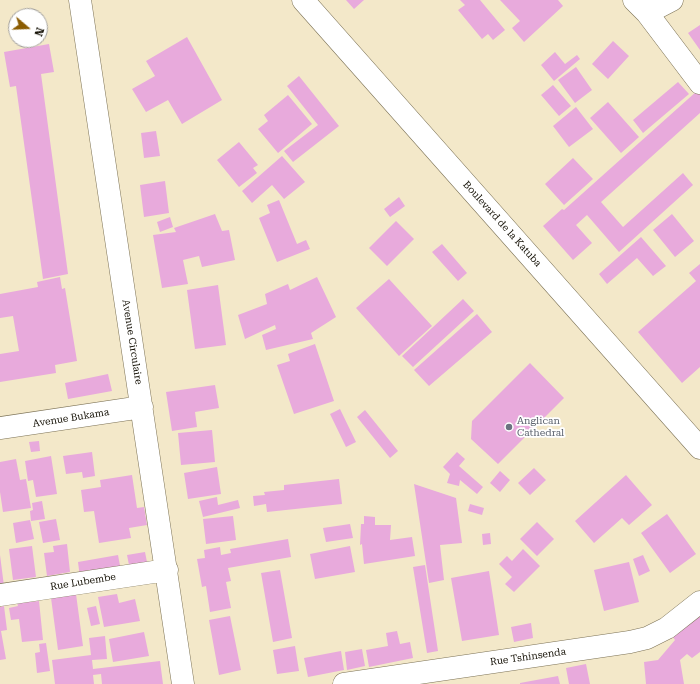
<!DOCTYPE html>
<style>
body{margin:0}
#map{position:relative;width:700px;height:684px;overflow:hidden;background:#f3e8c9;font-family:"Roboto Serif",serif}
canvas{display:block}
.north{position:absolute;left:8px;top:8px;width:40px;height:40px;box-sizing:border-box;background:#fff;border:1px solid #a2a09c;border-radius:50%;rotate:109deg;font-size:11px;font-weight:700;line-height:16px;text-align:center;color:#161207}
.north::after{content:'';display:block;margin:auto;width:14px;height:18px;background:#8b5c01;clip-path:polygon(50% 0,100% 100%,50% 72%,0 100%)}
</style>
<div id="map">
<canvas width="700" height="684"></canvas>
<div class="north">N</div>
</div>
<script>
const ctx = document.querySelector('canvas').getContext('2d');
ctx.lineJoin = 'round';
function paint(path, color) { ctx.fillStyle = color; ctx.fill(path, 'evenodd'); }
const toPath = rows => new Path2D(rows.map(r => 'M' + r).join(''));
function stroke(path, color, width, dash) { ctx.strokeStyle = color; ctx.lineWidth = width; ctx.lineCap = dash ? 'butt' : 'round'; ctx.setLineDash(dash || []); ctx.stroke(path); }
function write(font, color, halo, rows, align = 'center') {
  ctx.font = font + ' "Roboto Serif",serif'; ctx.lineWidth = 3.5; ctx.setLineDash([]); ctx.textBaseline = 'middle'; ctx.strokeStyle = halo; ctx.fillStyle = color; for (const [text, x, y, turn = 0] of rows) {
    ctx.save(); ctx.translate(x, y); ctx.rotate((+turn || 0) * Math.PI / 180); ctx.textAlign = isNaN(turn) ? turn : align; if (halo) ctx.strokeText(text, 0, 0); ctx.fillText(text, 0, 0); ctx.restore();
  }
}
paint(toPath([
 [346,0,364,0,354,9],
 [460,0,480,0,505,30,493,40,488,34,482,39,458,10,465,5],
 [500,0,558,0,563,6,524,42,512,28,520,21],
 [700,25,700,50,688,33],
 [187,37,222,100,182,124,168,100,146,112,132,89,155,76,146,61],
 [613,41,629,56,608,79,592,64],
 [49,44,54,72,41,74,68,274,43,279,16,86,10,87,4,52],
 [555,52,565,64,577,55,580,59,554,81,541,65],
 [576,67,592,90,575,103,558,80],
 [299,76,339,126,293,162,284,151,318,125,287,86],
 [678,82,689,94,643,133,633,120],
 [553,85,571,106,559,116,541,95],
 [697,91,700,95,700,113,601,202,623,227,683,173,693,185,619,252,587,215,576,225,592,243,573,260,543,226,562,209,564,210],
 [288,95,312,124,278,153,258,129,268,121,264,115],
 [608,102,639,137,621,153,590,118],
 [576,107,593,129,569,147,553,126],
 [156,131,160,156,144,158,141,133],
 [239,142,258,165,253,168,257,173,239,187,217,160],
 [282,156,305,182,284,199,272,185,252,203,242,191],
 [573,158,593,179,564,205,545,184],
 [165,181,169,213,144,217,140,185],
 [399,197,405,206,390,217,384,209],
 [279,200,297,244,306,240,310,249,277,262,259,218,270,213,267,205],
 [215,214,222,231,229,230,235,260,202,267,199,256,183,260,188,284,162,288,153,235,176,232,174,228],
 [672,214,694,241,675,257,653,230],
 [170,217,173,227,160,232,157,222],
 [396,221,414,239,387,266,369,248],
 [641,237,666,266,653,276,637,258,607,284,599,274],
 [442,244,467,273,458,281,432,252],
 [700,264,700,367,682,383,638,332,696,281,689,273],
 [60,277,62,289,65,288,77,361,55,365,56,373,0,382,0,354,19,351,13,316,0,318,0,294,38,287,37,282],
 [317,277,336,317,311,333,313,339,266,350,262,335,276,329,275,325,245,339,238,315,267,304,265,294,288,284,290,290],
 [389,279,432,326,399,356,356,308],
 [218,285,226,345,195,349,187,290],
 [463,299,474,311,413,367,402,356],
 [477,314,492,332,429,386,414,370],
 [315,344,334,401,294,414,277,365,290,361,288,354],
 [530,363,564,398,498,464,471,439,472,421],
 [108,374,112,391,68,399,65,383],
 [215,385,219,408,195,412,197,427,172,431,166,392],
 [340,409,356,442,346,447,330,414],
 [365,410,398,451,390,458,357,417],
 [212,430,215,462,181,465,178,433],
 [39,441,40,451,31,452,29,442],
 [92,452,95,476,83,478,82,472,66,474,63,456],
 [457,452,465,459,459,466,483,487,477,494,460,480,459,486,447,483,450,474,443,467],
 [51,456,57,494,36,497,33,480,28,481,25,461],
 [16,459,20,480,26,479,31,508,3,512,0,492,0,462],
 [217,467,221,494,188,499,184,473],
 [534,468,546,480,530,495,518,483],
 [500,471,510,480,500,492,490,483],
 [132,475,137,508,144,507,147,525,129,528,131,538,99,543,94,511,84,512,81,490,101,487,100,480],
 [626,475,652,505,629,525,622,518,594,543,575,521],
 [339,479,342,504,267,512,266,504,254,506,253,496,265,495,264,492,284,490,284,485],
 [414,484,456,498,462,543,440,545,444,580,429,583],
 [217,497,218,505,238,500,240,508,203,517,199,501],
 [42,501,45,519,31,521,30,511,33,510,32,503],
 [470,504,484,508,482,515,468,511],
 [667,514,696,554,670,573,641,533],
 [233,516,236,540,206,544,203,519],
 [364,516,375,517,375,525,391,525,390,540,412,537,415,556,364,564,362,544,360,545,361,524,364,524],
 [56,519,60,540,43,543,39,522],
 [30,520,34,539,16,543,13,523],
 [537,522,554,539,537,556,520,539],
 [350,524,353,538,326,542,323,528],
 [490,533,491,544,483,545,482,534],
 [288,539,291,557,228,568,231,581,226,582,231,608,210,612,206,586,202,587,197,559,205,558,204,550,220,547,221,555,231,553,230,549],
 [67,544,70,572,47,576,44,553,54,552,53,546],
 [32,546,36,577,13,580,9,549],
 [350,546,355,572,315,579,310,554],
 [523,549,540,566,514,592,505,584,512,577,499,564,507,556,512,561],
 [145,552,147,562,129,565,127,555],
 [0,555,4,586,0,586],
 [118,555,121,571,80,578,78,562],
 [643,555,650,571,639,576,633,559],
 [629,562,639,602,604,611,594,570],
 [425,565,438,651,427,653,413,567],
 [280,570,292,638,273,642,261,573],
 [489,571,499,635,462,641,451,578],
 [76,594,83,646,58,650,51,598],
 [117,594,119,603,135,599,140,621,104,627,98,597],
 [39,601,43,640,22,642,19,619,11,620,9,608,18,606,17,603],
 [4,606,7,630,1,631,6,659,0,660,0,607],
 [96,606,100,624,91,626,87,608],
 [700,615,700,652,692,658,687,654,680,660,684,684,646,684,644,662,658,660,675,640,670,633,690,617,693,621],
 [230,616,241,670,219,675,209,620],
 [531,623,533,638,514,642,511,627],
 [397,631,400,644,410,642,413,658,369,667,366,650,388,646,386,633],
 [144,632,149,656,113,662,109,639],
 [105,636,107,659,92,660,93,669,160,661,163,684,102,684,101,674,93,675,94,684,55,684,52,660,91,655,89,638],
 [46,643,50,671,37,673,35,653,40,652,39,644],
 [295,646,299,671,277,674,273,650],
 [362,649,365,666,347,670,345,652],
 [341,651,344,670,308,677,304,658],
 [586,664,590,684,569,684,566,668],
 [558,676,560,684,520,684,520,683]
]), '#e8aadc');
const minor = toPath([
 [80,0,183,684],
 [303,0,700,448],
 [634,0,647,13,700,83],
 [647,13,672,0],
 [0,428,142,407],
 [0,595,167,570],
 [344,684,630,642,647,638,667,628,700,602]
]);
stroke(minor, '#7c7256', 23);
stroke(minor, '#fff', 22);
for (const [x, y, r, color] of [
 [509,427,4,"#6b7280"]
]) { const dot = new Path2D(); dot.arc(x, y, r, 0, 2 * Math.PI); ctx.fillStyle = color; ctx.fill(dot); stroke(dot, '#fff', 1.5); }
write('10px', '#161207', '#fff', [
 ["Boulevard de la Katuba",502,224,48],
 ["Avenue Circulaire",132,342,81],
 ["Avenue Bukama",71,418,-9],
 ["Rue Lubembe",83,582,-9],
 ["Rue Tshinsenda",528,657,-8]
]);
write('10px', '#5b616d', '#fff', [
 ["Anglican",517,421],
 ["Cathedral",517,433]
], 'left');
</script>
